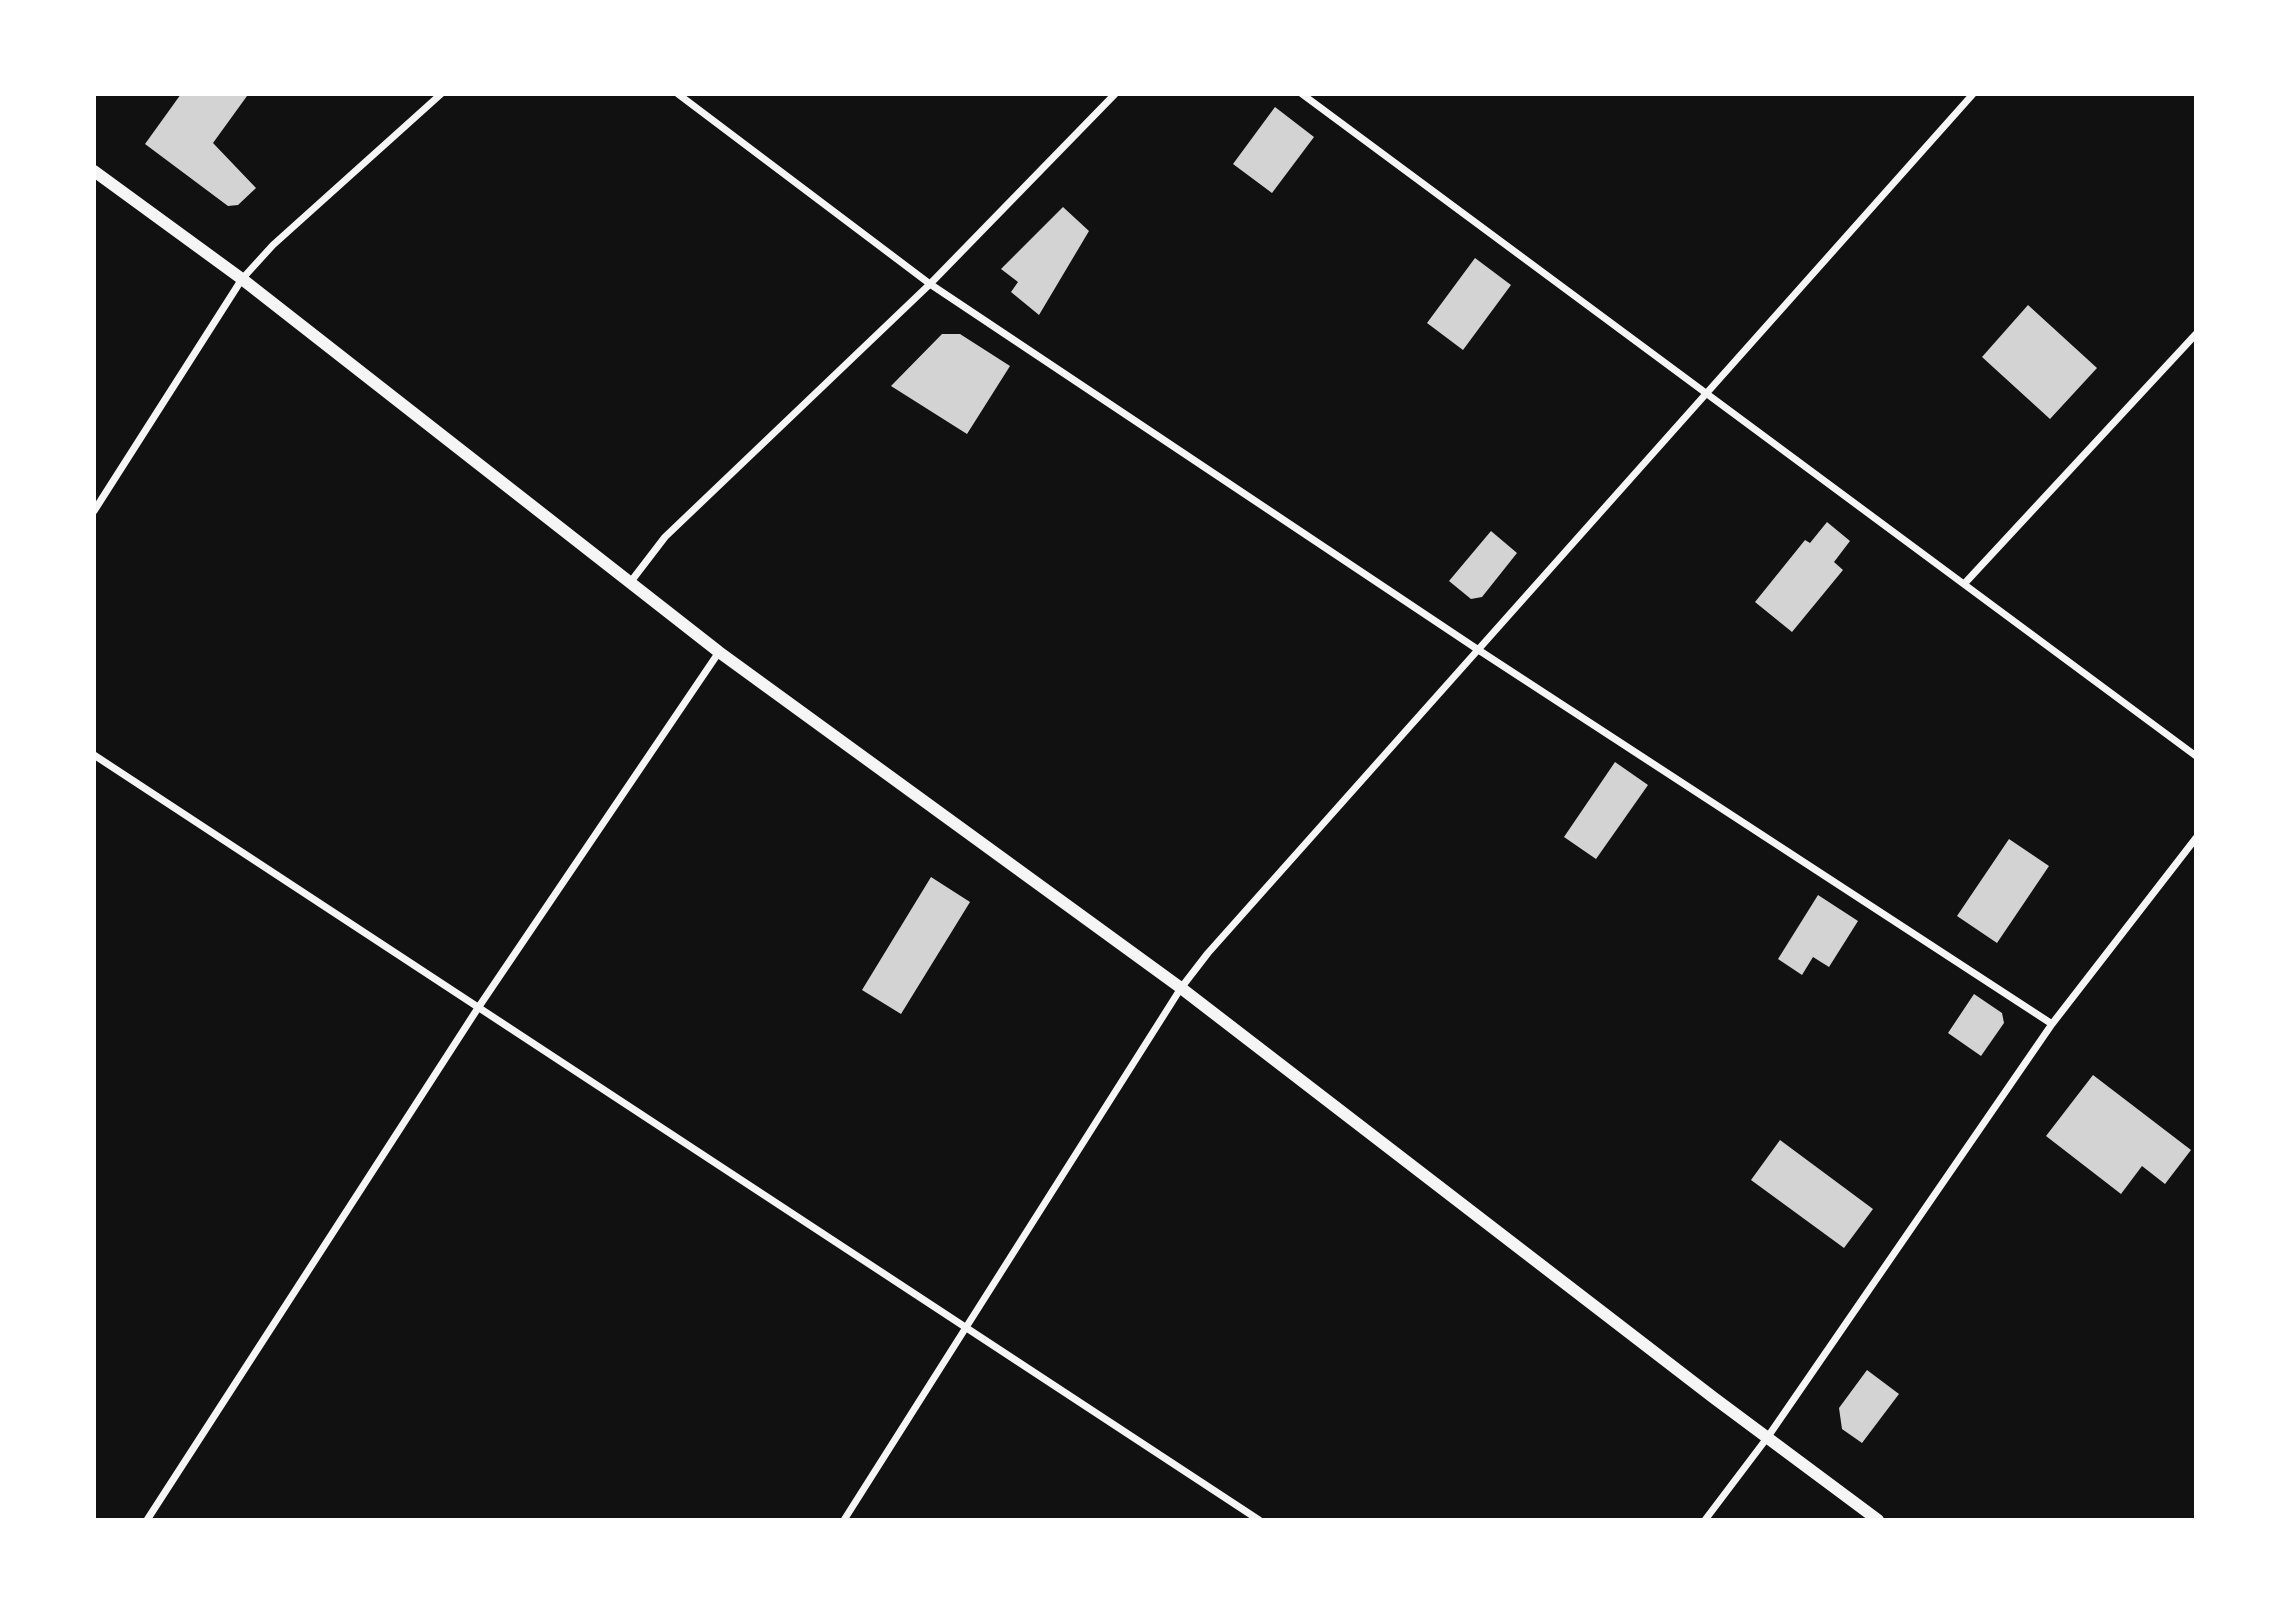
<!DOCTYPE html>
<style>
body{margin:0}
#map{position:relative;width:2290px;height:1614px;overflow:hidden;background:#111;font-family:Bitter,serif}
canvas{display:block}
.frame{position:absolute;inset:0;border:96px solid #fff;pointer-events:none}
</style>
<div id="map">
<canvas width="2290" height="1614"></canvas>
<div class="frame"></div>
</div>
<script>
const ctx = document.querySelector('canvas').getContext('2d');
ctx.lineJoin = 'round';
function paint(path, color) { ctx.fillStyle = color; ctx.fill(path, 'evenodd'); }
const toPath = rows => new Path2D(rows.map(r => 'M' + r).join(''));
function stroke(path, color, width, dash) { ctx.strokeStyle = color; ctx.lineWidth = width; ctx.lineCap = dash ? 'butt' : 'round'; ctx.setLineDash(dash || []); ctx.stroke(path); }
paint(toPath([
 [181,94,247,96,213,143,256,188,238,205,228,206,145,144],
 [1275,107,1314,137,1272,193,1233,164],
 [1063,207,1089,231,1039,315,1011,292,1018,282,1001,269],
 [1475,258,1511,285,1463,350,1427,323],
 [2028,305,2097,368,2050,419,1982,357],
 [942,334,960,334,1010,366,967,434,891,386],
 [1827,522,1850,541,1834,562,1843,570,1792,632,1755,602,1805,540,1810,543],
 [1491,531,1517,553,1482,597,1471,599,1449,581],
 [1615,762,1648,785,1596,859,1564,837],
 [2009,839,2049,866,1997,943,1957,916],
 [931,877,970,902,901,1014,862,990],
 [1818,895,1858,921,1829,967,1813,957,1802,975,1778,959],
 [1974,994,2002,1013,2004,1023,1981,1056,1948,1033],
 [2093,1075,2191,1150,2165,1184,2142,1166,2121,1194,2046,1136],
 [1780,1140,1873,1209,1844,1248,1751,1180],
 [1867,1370,1899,1394,1862,1443,1842,1429,1839,1408]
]), '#d3d3d3');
stroke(toPath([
 [678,94,930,284,1477,649,2052,1024],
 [1302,94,2196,756],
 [94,511,242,279,273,245,441,94],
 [1965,583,2196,334],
 [629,584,665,537,930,284,1115,94],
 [94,755,1259,1520],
 [147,1520,478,1008,719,652],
 [844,1520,1181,988,1208,953,1973,94],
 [1705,1520,1767,1438,2052,1024,2196,838]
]), '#f5f5f5', 7);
stroke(toPath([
 [94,171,242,279,719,652,1181,988,1714,1398,1878,1520]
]), '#f5f5f5', 12);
</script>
